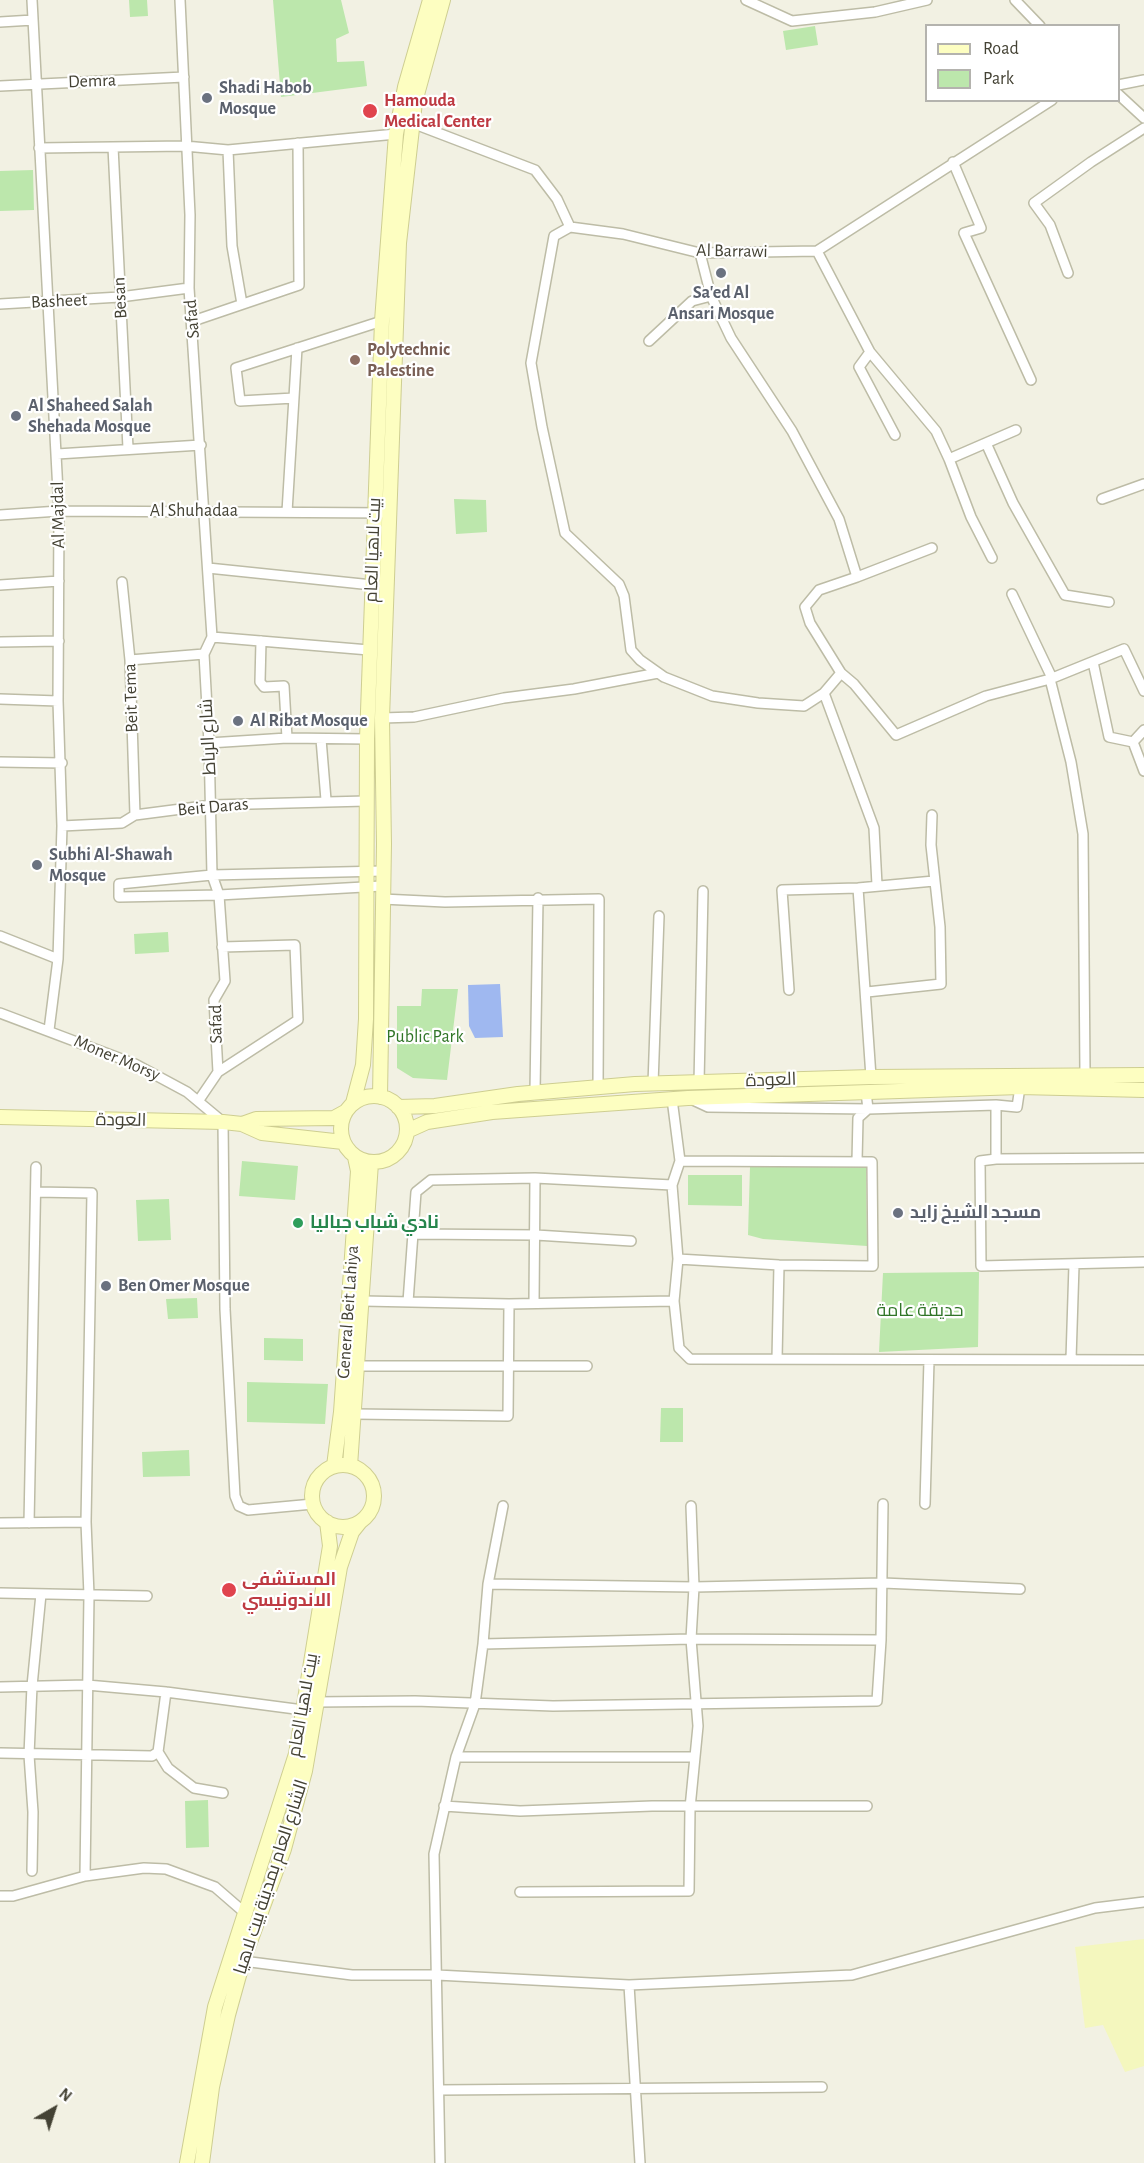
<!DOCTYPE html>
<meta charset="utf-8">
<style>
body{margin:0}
#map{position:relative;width:1144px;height:2163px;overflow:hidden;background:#f2f1e3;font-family:"Alegreya Sans",sans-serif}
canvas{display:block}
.legend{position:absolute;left:925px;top:24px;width:195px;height:78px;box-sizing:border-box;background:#fff;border:2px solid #b4b3ae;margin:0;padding:8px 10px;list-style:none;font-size:18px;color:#444234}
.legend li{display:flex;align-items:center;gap:12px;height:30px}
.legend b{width:30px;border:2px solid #b4b3ae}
.north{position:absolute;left:24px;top:2079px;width:60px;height:60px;-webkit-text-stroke:4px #fff;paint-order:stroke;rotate:39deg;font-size:16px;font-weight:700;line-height:24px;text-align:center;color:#444234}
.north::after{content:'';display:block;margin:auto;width:21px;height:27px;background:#444234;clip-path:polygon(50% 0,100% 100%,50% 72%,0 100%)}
</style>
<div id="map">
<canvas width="1144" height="2163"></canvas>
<ul class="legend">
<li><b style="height:8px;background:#fdfec1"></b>Road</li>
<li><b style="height:16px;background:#bce7ac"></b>Park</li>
</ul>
<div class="north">N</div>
</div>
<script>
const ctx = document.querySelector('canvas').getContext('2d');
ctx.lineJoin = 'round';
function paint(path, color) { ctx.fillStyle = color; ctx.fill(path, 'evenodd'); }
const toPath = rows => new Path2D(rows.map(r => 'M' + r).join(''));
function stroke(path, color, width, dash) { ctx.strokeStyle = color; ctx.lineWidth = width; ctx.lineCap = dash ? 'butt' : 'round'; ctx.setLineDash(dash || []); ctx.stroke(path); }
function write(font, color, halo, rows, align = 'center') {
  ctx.font = font + ' "Alegreya Sans",Cairo,sans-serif'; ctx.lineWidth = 4.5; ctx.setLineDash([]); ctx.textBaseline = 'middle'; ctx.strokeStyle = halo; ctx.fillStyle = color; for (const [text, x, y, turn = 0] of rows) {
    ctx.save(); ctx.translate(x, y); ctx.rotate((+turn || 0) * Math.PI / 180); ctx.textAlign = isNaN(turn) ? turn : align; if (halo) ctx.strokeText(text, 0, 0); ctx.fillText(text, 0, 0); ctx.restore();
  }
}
paint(toPath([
 [129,0,147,0,148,16,130,17],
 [273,0,341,0,349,33,336,39,337,62,364,61,367,86,281,97],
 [815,26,818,45,786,50,783,31],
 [33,170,34,210,0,211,0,171],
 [454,499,486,500,487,532,456,534],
 [168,932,169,952,135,954,134,934],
 [422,989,458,989,447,1080,413,1078,397,1068,397,1006,421,1006],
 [242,1161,298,1166,295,1200,239,1196],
 [866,1166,867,1246,763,1239,748,1235,750,1167],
 [688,1175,742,1175,742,1206,688,1205],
 [169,1199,171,1240,138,1241,136,1200],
 [979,1272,978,1347,879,1352,883,1273],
 [197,1298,198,1318,168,1319,166,1299],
 [264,1338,303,1339,303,1361,264,1360],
 [247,1382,328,1384,325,1424,247,1422],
 [661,1408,683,1408,683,1442,660,1442],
 [189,1450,190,1476,143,1477,142,1452],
 [208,1800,209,1847,186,1848,185,1801]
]), '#bce7ac');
paint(toPath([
 [1144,1939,1144,2066,1125,2072,1103,2025,1085,2028,1075,1947]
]), '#f4f7be');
paint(toPath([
 [500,984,503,1037,475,1038,469,1026,468,985]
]), '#9fb8f0');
const minor = toPath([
 [32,0,59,511,58,701,62,826,58,959,49,1030],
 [180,0,190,215,189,288,212,637,204,654,209,743,212,875,219,895,225,981,214,1000,218,1072,199,1100],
 [746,0,792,21,875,12,927,0],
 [1015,0,1040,26],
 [0,22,33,20],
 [1118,85,1144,80],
 [0,86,184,77],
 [1118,94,1144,118],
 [412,123,535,170,557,199,570,227,623,234,700,253,817,251,1052,100],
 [113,147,128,448],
 [39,148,185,146,228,150,396,134],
 [228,150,232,246,242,304],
 [953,162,981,228,964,233,1031,380],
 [570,227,554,236,531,363,542,427,565,533,619,584,624,596,631,650,640,660,664,677,712,696,758,703,804,706,824,693],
 [817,251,870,352,859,367,895,435],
 [700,253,711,296,731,338,792,431,839,519,857,577,819,590,805,607,810,623,841,673,854,684,896,735,986,696,1050,679,1124,649,1144,691],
 [1068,273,1050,225,1034,203,1091,162,1144,128],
 [0,304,120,297,189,288],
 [193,321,299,285,298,143],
 [649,341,692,301,711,296],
 [870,352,936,431,949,459,1016,430],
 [294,398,240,401,236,368,382,321],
 [986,443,1013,503,1065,595,1109,602],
 [57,454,201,445],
 [949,459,971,517,992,558],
 [1102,499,1144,484],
 [287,512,297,348],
 [0,515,59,511,389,513],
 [208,568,372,585],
 [857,577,932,548],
 [122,582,130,660,135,815],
 [0,585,59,581],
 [1012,594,1052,678],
 [212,637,369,650],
 [261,641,260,682,264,687,284,686,287,738],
 [0,642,59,641],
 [130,660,204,654],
 [1093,662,1109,737,1133,742],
 [841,673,824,693,874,828,877,885],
 [1050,679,1071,762,1083,834,1085,1073],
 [0,699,58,701],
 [382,718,414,717,504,698,574,689,658,673],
 [1144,730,1133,742,1144,771],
 [321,739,326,800],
 [209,743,287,738,367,739],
 [0,762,62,763],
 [62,826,122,823,135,815,212,805,366,801],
 [382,886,219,895,119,897,119,884,212,875,383,871],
 [858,888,871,1077],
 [382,899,445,902,599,899,598,1087],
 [0,936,58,959],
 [789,990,782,890,858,888,934,881],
 [867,992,941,984,940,927,931,845,932,815],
 [0,1013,135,1064,187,1092,223,1122,225,1309,235,1496,239,1506,248,1510,313,1504],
 [218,1072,298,1020,295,945,222,947],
 [699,1083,703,891],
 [653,1084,659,916],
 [1020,1087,1017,1107,996,1105,996,1159,980,1161,981,1266,1144,1262],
 [535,1092,538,898],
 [672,1099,680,1161,672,1185,678,1259,674,1301,679,1348,690,1359,1144,1360],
 [693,1100,708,1107,868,1109,996,1105],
 [996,1159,1144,1158],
 [857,1161,858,1118,868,1109,866,1092],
 [36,1192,92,1193,86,1522,89,1595,85,1876],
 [414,1234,536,1235,631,1241],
 [678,1259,779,1265,873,1266,872,1162,680,1161],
 [363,1301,509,1304,674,1301],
 [408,1302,416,1192,431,1180,535,1178,672,1185],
 [534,1303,535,1178],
 [777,1359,779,1265],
 [1071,1359,1074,1265],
 [357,1366,587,1366],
 [355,1414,508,1416,509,1304],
 [925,1504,929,1360],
 [0,1523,86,1522],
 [29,1523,36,1167],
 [488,1584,694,1587,883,1583,1020,1589],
 [0,1593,147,1596],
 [483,1644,488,1584,503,1506],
 [0,1687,87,1685,166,1692,303,1710],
 [166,1692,158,1752,168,1768,194,1788,223,1793],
 [315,1702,415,1701,553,1706,877,1701,881,1640,883,1504],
 [0,1753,152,1756,158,1752],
 [456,1757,695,1757],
 [444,1806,520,1811,652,1806,867,1806],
 [32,1871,33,1812,29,1755,32,1686,41,1594],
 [520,1892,689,1891,690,1808,698,1726,691,1639,694,1587,691,1506],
 [0,1896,13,1896,85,1876,144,1868,166,1869,215,1887,245,1913],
 [243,1961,352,1975,437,1975,629,1985,852,1975,1095,1908,1144,1902],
 [629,1985,640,2163],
 [439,2090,822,2087],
 [440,2163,434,1854,456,1757,475,1704,483,1644,691,1639,881,1640]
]);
const secondary = toPath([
 '341 1129a33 33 0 1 1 66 0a33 33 0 1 1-66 0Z',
 [380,1097,384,844,382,718,399,243,415,102,443,0],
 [353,1103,363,1065,366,1019,367,739,382,321,396,134,405,87,430,0],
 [398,1107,435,1106,518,1094,635,1084,871,1077,1144,1075],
 [0,1117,223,1122,242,1124,262,1133,343,1142],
 [242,1124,256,1119,334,1118,345,1112],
 [407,1131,427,1122,492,1112,688,1098,1020,1087,1144,1090],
 '312 1496a31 31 0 1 1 62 0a31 31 0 1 1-62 0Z',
 [334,1466,341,1412,358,1171,355,1157],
 [350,1466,371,1163],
 [187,2163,215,2007,296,1754,330,1546,327,1522],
 [202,2163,212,2087,228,2015,243,1961,284,1849,305,1771,340,1567,352,1532,360,1522]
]);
stroke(minor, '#bdbca6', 12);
stroke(secondary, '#cece91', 16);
stroke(minor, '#fff', 9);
stroke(secondary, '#fdfec1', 14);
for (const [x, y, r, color] of [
 [207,98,6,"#6b7280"],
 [370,111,8,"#e0444e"],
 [721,273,6,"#6b7280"],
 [355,360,6,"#8d6e63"],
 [16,416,6,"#6b7280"],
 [238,721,6,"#6b7280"],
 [37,865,6,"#6b7280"],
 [898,1213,6,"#6b7280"],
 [298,1223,6,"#2e9e5b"],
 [106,1286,6,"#6b7280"],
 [229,1590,8,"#e0444e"]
]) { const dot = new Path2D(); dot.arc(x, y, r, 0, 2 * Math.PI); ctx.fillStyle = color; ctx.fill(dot); stroke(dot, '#fff', 2); }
write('18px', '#444234', '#fff', [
 ["Demra",92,81,-2],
 ["Al Barrawi",732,251,1],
 ["Besan",120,298,-93],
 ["Basheet",59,301,-3],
 ["Safad",192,319,-95],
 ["Al Shuhadaa",194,511],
 ["Al Majdal",58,515,-91],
 ["بيت لاهيا العام",373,550,-88],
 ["Beit Tema",131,698,-92],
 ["شارع الرباط",208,737,-93],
 ["Beit Daras",213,807,-5],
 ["Safad",216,1024,-91],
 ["Moner Morsy",117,1058,23],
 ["العودة",771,1080,-2],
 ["العودة",121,1120,1],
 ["General Beit Lahiya",348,1312,-86],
 ["بيت لاهيا العام",303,1705,-80],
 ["الشارع العام بمدينة بيت لاهيا",271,1877,-72]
]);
write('bold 18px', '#5b616d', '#fff', [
 ["Shadi Habob",219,88],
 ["Mosque",219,109],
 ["Sa'ed Al",721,293,"center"],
 ["Ansari Mosque",721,314,"center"],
 ["Al Shaheed Salah",28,406],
 ["Shehada Mosque",28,427],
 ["Al Ribat Mosque",250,721],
 ["Subhi Al-Shawah",49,855],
 ["Mosque",49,876],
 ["مسجد الشيخ زايد",910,1213],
 ["Ben Omer Mosque",118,1286]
], 'left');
write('bold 18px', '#be3a42', '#fff', [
 ["Hamouda",384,101],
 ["Medical Center",384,122],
 ["المستشفى",242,1580],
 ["الاندونيسي",242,1601]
], 'left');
write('bold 18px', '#785e54', '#fff', [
 ["Polytechnic",367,350],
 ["Palestine",367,371]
], 'left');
write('18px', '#307527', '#fff', [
 ["Public Park",425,1037],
 ["حديقة عامة",920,1311]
]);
write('bold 18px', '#27864d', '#fff', [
 ["نادي شباب جباليا",310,1223]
], 'left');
</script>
